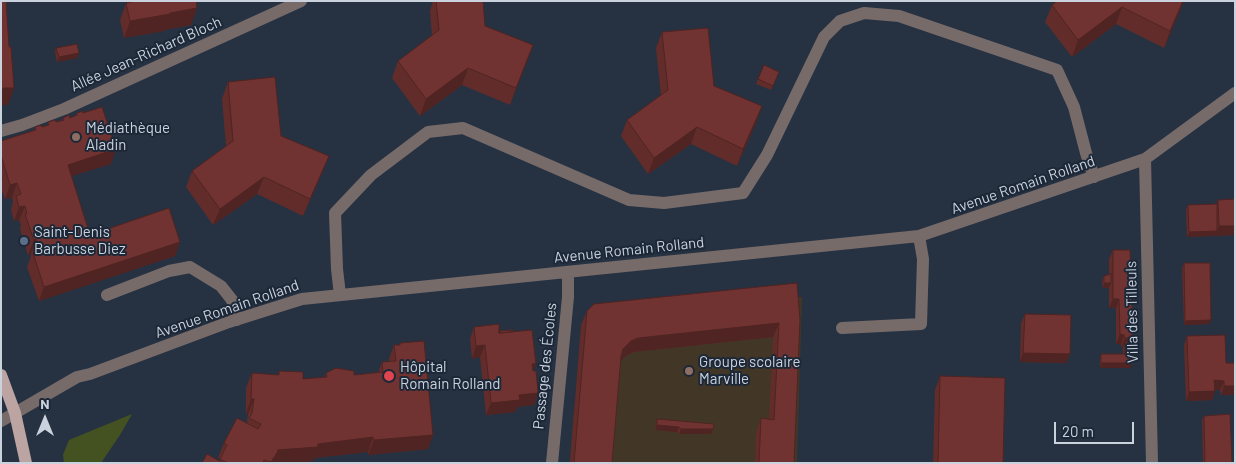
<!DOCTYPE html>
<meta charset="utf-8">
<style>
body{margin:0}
#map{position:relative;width:1236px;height:464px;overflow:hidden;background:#263242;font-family:Barlow,sans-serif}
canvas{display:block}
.frame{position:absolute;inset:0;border:2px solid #cad2dd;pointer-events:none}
.north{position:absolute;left:20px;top:394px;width:50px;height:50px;-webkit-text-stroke:4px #1c2838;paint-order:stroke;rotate:0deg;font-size:14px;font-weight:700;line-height:20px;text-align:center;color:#cad2dd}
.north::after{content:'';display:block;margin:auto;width:18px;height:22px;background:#cad2dd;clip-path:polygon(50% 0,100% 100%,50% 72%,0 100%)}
.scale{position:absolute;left:1054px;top:422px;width:80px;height:22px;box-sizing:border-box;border:2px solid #cad2dd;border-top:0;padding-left:6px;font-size:15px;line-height:18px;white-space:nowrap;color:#cad2dd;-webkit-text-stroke:4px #1c2838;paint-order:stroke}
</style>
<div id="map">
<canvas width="1236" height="464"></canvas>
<div class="frame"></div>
<div class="north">N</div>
<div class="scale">20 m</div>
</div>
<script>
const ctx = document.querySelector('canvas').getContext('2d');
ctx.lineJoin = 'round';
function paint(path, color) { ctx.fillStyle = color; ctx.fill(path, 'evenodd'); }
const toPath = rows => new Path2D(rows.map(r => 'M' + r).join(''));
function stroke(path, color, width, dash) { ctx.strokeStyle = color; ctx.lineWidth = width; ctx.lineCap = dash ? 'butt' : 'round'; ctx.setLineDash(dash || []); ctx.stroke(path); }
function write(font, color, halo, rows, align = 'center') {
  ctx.font = font + ' Barlow,sans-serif'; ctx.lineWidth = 4; ctx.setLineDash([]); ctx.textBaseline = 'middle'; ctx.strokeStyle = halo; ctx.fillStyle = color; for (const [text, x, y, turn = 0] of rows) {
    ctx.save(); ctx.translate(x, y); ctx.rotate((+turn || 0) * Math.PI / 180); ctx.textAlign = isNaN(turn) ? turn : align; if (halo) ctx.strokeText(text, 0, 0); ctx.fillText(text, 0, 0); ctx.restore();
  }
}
paint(toPath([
 [802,297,797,463,570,463,573,418,589,318]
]), '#423727');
paint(toPath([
 [132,414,120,435,101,463,64,463,63,455,69,440]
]), '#445221');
stroke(toPath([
 [1,131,22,125,64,109,301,1],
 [1145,159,1152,463],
 [107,295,169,271,190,267,221,286,232,300,237,320],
 [340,295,337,269,335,213,371,175,428,132,463,128,629,200,664,203,743,193,767,155,824,37,840,21,864,13,899,16,1057,70,1074,107,1086,153,1094,177],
 [842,328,921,324,923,259,919,236],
 [1,421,77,377,90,374,229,322,302,299,919,236,1145,159,1235,93],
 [552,463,568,297,568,272]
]), '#776b6a', 12);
stroke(toPath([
 [1,375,15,413,26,463]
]), '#bca4a2', 12);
paint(toPath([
 [134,1,196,1,197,8,191,25,164,30,164,31,124,38,120,20,126,3],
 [433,1,483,1,485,26,533,45,510,105,462,85,420,116,392,78,398,61,432,36,430,11],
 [1052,5,1181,8,1164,48,1116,24,1072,57,1045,22],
 [662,32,714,86,762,106,756,123,737,166,691,144,648,174,621,136,627,120,661,96,656,48],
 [56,48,79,53,77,58,57,62,55,52],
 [779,72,771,90,756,84,758,79],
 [228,82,281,136,322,173,303,216,257,194,213,225,186,187,192,171,226,146,222,99],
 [77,113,111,164,71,176,90,235,180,242,175,256,39,301,27,267,31,256,31,254,28,255,27,252,20,229,21,225,19,220,14,221,11,210,13,202,12,198,5,199,1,188,1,141,34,130,35,127,42,127,48,125,48,122,56,122,62,120,63,118,70,118,76,116],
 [1235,199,1235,235,1187,237,1186,210,1188,205,1217,204,1218,200],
 [1113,250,1133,338,1132,342,1131,368,1100,368,1100,359,1101,354,1123,354,1123,347,1121,347,1121,344,1116,344,1116,308,1109,308,1109,288,1103,288,1102,281,1104,276,1109,275,1109,259],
 [1184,263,1211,320,1209,324,1184,325,1182,268],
 [797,283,794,463,755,463,756,433,761,418,769,419,773,337,633,352,626,356,621,361,612,463,570,463,581,325,587,311],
 [1025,314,1070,354,1066,363,1020,362,1021,323],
 [474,327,499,331,513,332,536,364,533,371,538,393,534,405,517,407,515,412,486,415,480,357,472,359,470,339],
 [1187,336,1226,363,1235,363,1235,395,1221,395,1220,390,1215,390,1212,400,1186,401,1184,345],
 [400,343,433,435,428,449,368,455,368,452,314,458,313,461,294,463,202,463,220,461,220,459,218,458,224,443,247,423,248,414,246,414,246,388,252,373,278,375,279,371,303,379,325,377,326,373,354,375,378,373,382,362,389,361,389,359,394,345,399,345],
 [940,376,1003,463,933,463,935,390],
 [1204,416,1232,463,1203,463,1202,420],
 [657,419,711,434,679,434,677,432,655,430,656,424]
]), '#612c2a');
paint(toPath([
 [1183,1,1184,1,1181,8,1164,48,1170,31],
 [1122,7,1116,24,1072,57,1078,40],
 [197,8,191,25,164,30,164,31,124,38,130,21],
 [533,45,527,62,510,105,516,88],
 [79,53,77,58,57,62,59,57],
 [468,68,462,85,420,116,426,99],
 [3,88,14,88,8,105,1,105,1,90],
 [762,106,756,123,737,166,743,149],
 [697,127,691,144,648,174,654,158],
 [116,149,111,164,62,179,68,165],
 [329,156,322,173,303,216,310,199],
 [264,177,257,194,213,225,220,209],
 [17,183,12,198,5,199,10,185],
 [25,206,19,220,14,221,19,207],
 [1219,226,1235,226,1235,235,1187,237,1189,232,1217,231],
 [36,239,31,254,28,255,34,240],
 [180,242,175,256,39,301,44,287],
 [1104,283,1111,283,1109,288,1103,288],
 [1113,299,1119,299,1116,308,1109,308],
 [1211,320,1209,324,1184,325,1185,321],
 [779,323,773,337,633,352,626,356,618,364,623,349,631,341,638,338],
 [1120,334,1124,335,1121,344,1116,344],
 [1125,338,1133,338,1130,347,1125,342,1123,347,1121,347],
 [485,345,480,357,472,359,476,346],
 [1023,353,1070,354,1066,363,1020,362],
 [1101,363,1132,363,1131,368,1100,368],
 [532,364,536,364,531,376],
 [1214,380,1224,381,1220,390,1211,390],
 [1224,386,1235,386,1235,395,1221,395],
 [1215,391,1212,400,1186,401,1189,392],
 [538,393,534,405,517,407,515,412,486,415,491,403,519,395],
 [251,399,254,399,248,414,246,414],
 [657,425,679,427,677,432,655,430],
 [681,429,713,429,711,434,679,434],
 [433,435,428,449,368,455,374,440],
 [373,437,368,452,314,458,313,461,294,463,270,463,275,456,277,450,318,444]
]), '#4f2422');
const building = toPath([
 [1,1,6,1,9,47,11,47,14,88,3,88,3,90,1,90,1,1],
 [136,1,196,1,197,8,170,13,170,14,130,21,126,3,136,1],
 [436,1,483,1,485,26,533,45,516,88,468,68,426,99,398,61,439,30,436,1],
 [1057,1,1183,1,1170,31,1122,7,1078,40,1052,5,1057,1],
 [708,28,714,86,762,106,743,149,697,127,654,158,627,120,668,90,662,32,708,28],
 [77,44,79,53,59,57,56,48,77,44],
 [764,65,779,72,773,86,758,79,764,65],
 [275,77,281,136,329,156,310,199,264,177,220,209,192,171,233,141,228,82,275,77],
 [102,107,116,149,68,165,90,235,169,208,180,242,44,287,33,253,39,251,36,239,34,240,33,238,25,214,27,214,25,206,19,207,16,196,21,194,17,183,10,185,1,155,1,141,36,130,35,127,41,125,42,127,49,125,48,122,55,120,56,122,64,120,63,118,69,115,70,118,77,115,77,113,83,111,83,113,102,107],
 [1235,199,1235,226,1219,226,1218,200,1235,199],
 [1217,204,1217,231,1189,232,1188,205,1217,204],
 [1113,250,1130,250,1133,338,1125,338,1124,335,1120,334,1119,299,1113,299,1113,250],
 [1184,263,1210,263,1211,320,1185,321,1184,263],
 [1111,274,1111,283,1104,283,1104,276,1111,274],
 [797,283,800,320,794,463,759,463,761,418,774,420,779,323,638,338,631,341,623,349,621,356,612,463,574,463,587,311,594,304,797,283],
 [1025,314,1071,315,1070,354,1023,353,1025,314],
 [499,324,499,333,532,330,536,364,532,364,533,371,536,371,538,393,519,395,520,400,491,403,485,345,476,346,474,327,499,324],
 [513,330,513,332,499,333,499,331,513,330],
 [1225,335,1226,363,1235,363,1235,386,1224,386,1224,381,1214,380,1215,391,1189,392,1187,336,1225,335],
 [424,341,433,435,374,440,373,437,318,444,318,447,277,450,278,451,271,462,264,460,263,463,228,463,220,459,227,445,224,443,237,418,258,429,261,424,249,418,252,413,254,399,251,399,252,373,279,375,279,371,303,372,303,379,327,377,326,373,336,368,354,371,354,375,383,372,382,362,396,361,394,345,400,345,400,343,424,341],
 [1125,342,1132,342,1132,363,1101,363,1101,354,1125,354,1125,342],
 [940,376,1005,378,1003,463,938,463,940,376],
 [1230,414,1232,463,1205,463,1204,416,1230,414],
 [657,419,714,424,713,429,681,429,679,427,657,425,657,419],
 [207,454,223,463,202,463,207,454]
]);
paint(building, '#713331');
stroke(building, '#4f2422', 1);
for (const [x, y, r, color] of [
 [76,137,5,"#8d6e63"],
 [24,241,5,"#5c6f8a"],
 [689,371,5,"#8d6e63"],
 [389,376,6,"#e0444e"]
]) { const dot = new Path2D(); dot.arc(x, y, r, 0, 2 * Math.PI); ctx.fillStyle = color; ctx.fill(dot); stroke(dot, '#1c2838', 2); }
write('15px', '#cad2dd', '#1c2838', [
 ["Allée Jean-Richard Bloch",146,54,-24],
 ["Avenue Romain Rolland",1023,185,-19],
 ["Avenue Romain Rolland",629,250,-6],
 ["Avenue Romain Rolland",227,309,-19],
 ["Villa des Tilleuls",1132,312,-91],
 ["Passage des Écoles",545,366,-84]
]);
write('15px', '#cad2dd', '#1c2838', [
 ["Médiathèque",86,128],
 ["Aladin",86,145],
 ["Saint-Denis",34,232],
 ["Barbusse Diez",34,249],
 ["Groupe scolaire",699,362],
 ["Marville",699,379],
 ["Hôpital",400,367],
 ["Romain Rolland",400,384]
], 'left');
</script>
